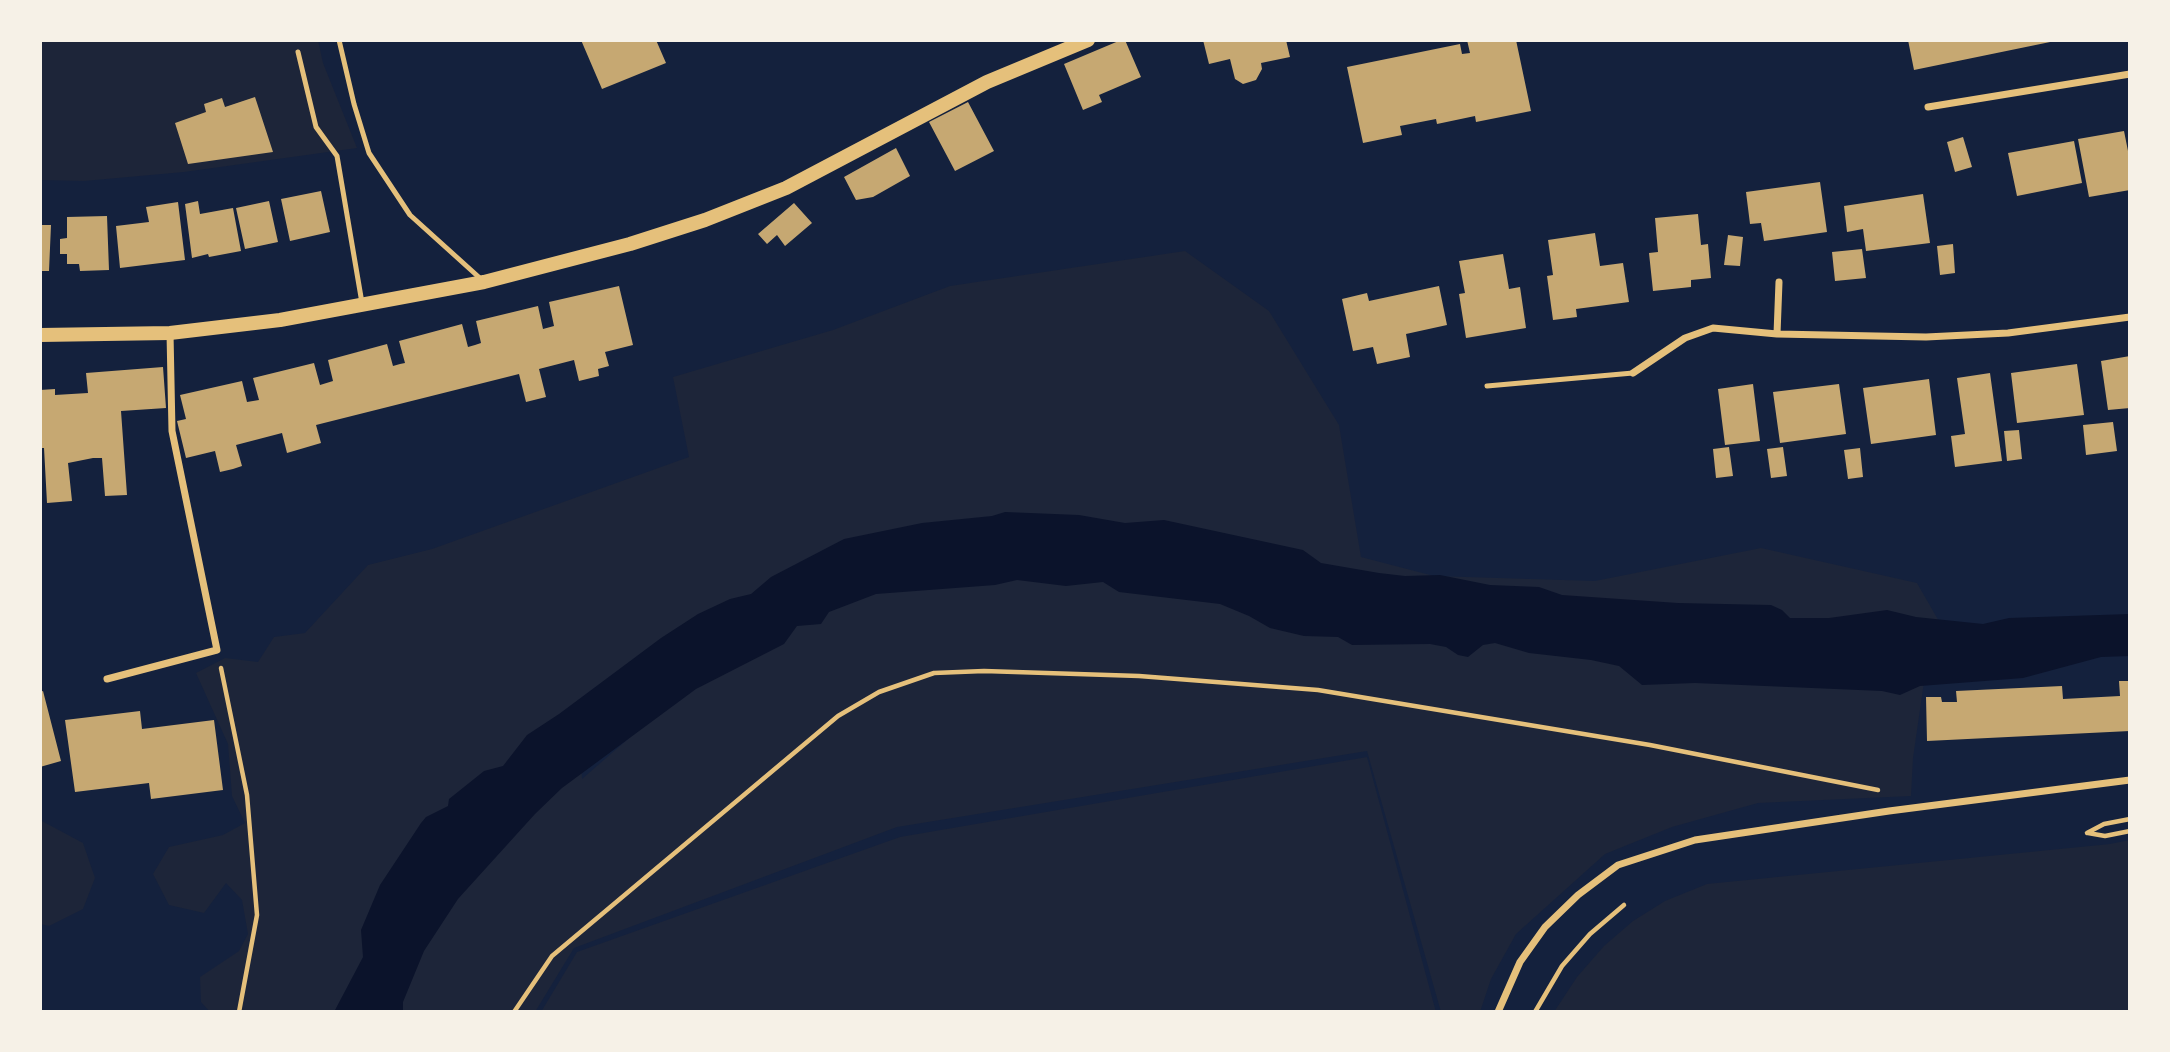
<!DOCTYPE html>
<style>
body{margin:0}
#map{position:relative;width:2170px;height:1052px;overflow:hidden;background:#14213d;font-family:"Asap Condensed",sans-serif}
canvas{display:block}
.frame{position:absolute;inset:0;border:42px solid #f6f1e7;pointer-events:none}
</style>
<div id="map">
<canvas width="2170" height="1052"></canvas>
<div class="frame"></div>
</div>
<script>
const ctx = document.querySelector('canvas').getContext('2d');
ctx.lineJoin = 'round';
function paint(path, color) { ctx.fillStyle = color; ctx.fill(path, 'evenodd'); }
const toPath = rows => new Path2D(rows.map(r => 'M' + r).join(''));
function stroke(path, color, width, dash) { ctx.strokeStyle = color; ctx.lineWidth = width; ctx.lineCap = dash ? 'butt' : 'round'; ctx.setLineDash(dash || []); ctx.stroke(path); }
paint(toPath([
 [40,40,318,40,323,63,357,148,184,172,84,181,40,180],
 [1185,251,1269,311,1339,425,1361,557,1434,576,1595,581,1761,548,1917,583,1944,630,1924,682,1913,758,1911,796,1758,803,1672,827,1605,854,1516,934,1491,979,1480,1012,1441,1012,1367,751,897,827,574,948,535,1012,210,1012,201,1002,200,977,239,951,248,934,242,900,226,883,204,913,169,905,153,874,169,847,223,835,245,823,232,796,228,744,196,673,225,658,258,662,274,637,305,633,368,565,432,549,689,457,673,377,833,330,950,286],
 [627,739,628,739,582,779,580,740],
 [1367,757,1436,1012,541,1012,577,952,900,837],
 [40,820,83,843,95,878,83,909,49,926,40,924],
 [2130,840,2130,1012,1554,1012,1577,977,1604,946,1633,921,1665,901,1707,884,2110,844]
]), '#1d2539');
paint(toPath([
 [1005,512,1079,515,1125,523,1164,520,1303,550,1321,563,1379,573,1405,576,1440,575,1490,585,1539,587,1562,595,1678,603,1771,605,1782,610,1790,618,1829,618,1887,610,1916,617,1983,624,2009,618,2130,614,2130,656,2101,657,2023,678,1920,686,1900,695,1882,691,1695,683,1642,685,1619,666,1591,660,1529,653,1495,643,1483,645,1468,657,1458,655,1446,647,1430,644,1352,645,1338,637,1304,636,1270,628,1249,616,1220,604,1119,592,1103,582,1066,586,1017,580,995,585,876,594,829,612,821,624,797,626,784,644,696,689,562,788,535,814,458,899,424,951,403,1002,403,1012,334,1012,363,957,361,930,380,885,421,823,426,817,448,806,449,799,484,771,503,766,527,735,559,714,661,638,698,614,730,599,751,594,771,577,844,539,922,523,992,516]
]), '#0b132b');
paint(toPath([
 [581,40,656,40,666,63,602,89],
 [1121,40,1125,40,1141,77,1099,95,1102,102,1083,110,1064,64],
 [1203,40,1286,40,1290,57,1261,63,1262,69,1256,80,1243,84,1235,79,1230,59,1209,64],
 [1467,40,1516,40,1531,111,1476,122,1475,116,1437,124,1436,119,1400,126,1402,135,1363,143,1347,67,1460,44,1462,54,1470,53],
 [1908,40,2055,40,2055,41,1914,70],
 [255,97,273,152,188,164,175,123,206,112,204,104,222,98,225,107],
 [968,102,994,151,955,171,929,122],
 [2124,131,2130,161,2130,190,2089,197,2078,139],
 [1963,137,1972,167,1955,172,1947,142],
 [2074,141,2082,183,2017,196,2008,153],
 [896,148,910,176,873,197,856,200,844,177],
 [1820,182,1827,232,1764,241,1761,223,1750,224,1746,192],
 [321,191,330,232,290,241,281,199],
 [1923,194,1930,243,1866,251,1863,229,1847,232,1844,206],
 [198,201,200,214,233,208,241,251,209,257,208,254,192,258,185,204],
 [269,201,278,242,245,249,236,208],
 [178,202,185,260,120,268,116,226,149,222,146,207],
 [794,203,812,223,785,246,777,235,767,244,758,234],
 [1698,214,1701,245,1708,244,1711,278,1691,280,1691,287,1653,291,1649,253,1658,252,1655,218],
 [107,216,109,270,80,271,79,264,67,264,67,254,60,254,60,239,67,238,67,217],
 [40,225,51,225,49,271,40,271],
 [1595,233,1600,266,1623,263,1629,302,1576,309,1577,317,1553,320,1547,276,1553,275,1548,240],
 [1728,235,1743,237,1740,266,1724,265],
 [1953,244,1955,273,1940,275,1937,246],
 [1862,249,1866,278,1835,281,1832,252],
 [1503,254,1509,289,1520,287,1526,328,1466,338,1459,294,1465,293,1459,261],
 [619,286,633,345,605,352,609,366,598,369,599,376,579,381,574,360,539,369,546,397,526,402,519,374,316,425,321,443,287,453,282,433,236,445,242,466,233,469,220,472,215,451,186,458,177,421,186,419,180,395,242,381,247,402,259,400,253,378,314,363,320,385,333,381,328,360,387,344,393,366,400,364,405,363,399,341,462,324,468,347,475,345,481,343,476,321,538,306,543,329,554,326,549,302],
 [1439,286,1447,325,1406,334,1410,357,1377,364,1373,347,1353,351,1342,299,1367,293,1369,301],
 [2130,356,2130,408,2108,410,2101,361],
 [2077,364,2084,415,2017,423,2011,373],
 [163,367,166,408,121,411,127,495,105,496,102,458,93,458,68,463,72,501,47,503,44,448,40,448,40,390,55,389,55,395,88,393,86,373],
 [1990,373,2002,461,1955,467,1951,436,1965,434,1957,378],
 [1929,379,1936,435,1871,444,1863,388],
 [1753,384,1760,441,1725,445,1718,389],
 [1839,384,1846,434,1780,443,1773,392],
 [2113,422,2117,451,2086,455,2083,425],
 [2019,430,2022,459,2007,461,2004,431],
 [1729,447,1733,476,1716,478,1713,449],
 [1783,447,1787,476,1771,478,1767,449],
 [1860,448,1863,477,1848,479,1844,450],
 [2119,681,2130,681,2130,731,1927,741,1926,697,1941,697,1942,702,1957,702,1956,691,2062,686,2063,699,2120,696],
 [43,691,61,761,40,767,40,692],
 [140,711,142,729,214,720,223,790,151,799,149,783,75,792,65,720]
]), '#c6a872');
stroke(toPath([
 [221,668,247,795,257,915,239,1012],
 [2087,833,2104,824,2130,819],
 [2088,833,2105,836,2130,831],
 [514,1012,552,956,838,716,879,692,934,673,984,671,1139,676,1318,690,1650,745,1878,790],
 [1535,1012,1562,966,1590,934,1624,905]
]), '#e5c07b', 4.5);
stroke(toPath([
 [339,40,354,104,369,153,410,215,482,280],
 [298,52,316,127,337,156,362,303],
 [1487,386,1633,373]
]), '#e5c07b', 5);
stroke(toPath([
 [1928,107,2130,74],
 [1777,334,1779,282],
 [1633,373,1685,338,1713,328,1777,334,1926,337,2008,333,2130,317],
 [107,679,217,650,172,431,170,333],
 [1498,1012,1520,962,1545,927,1578,895,1618,865,1695,840,1889,811,2130,780]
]), '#e5c07b', 7);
stroke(toPath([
 [40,335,170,333,280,320,484,282,630,244,705,220,786,188,987,82,1088,40]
]), '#e5c07b', 14);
</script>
